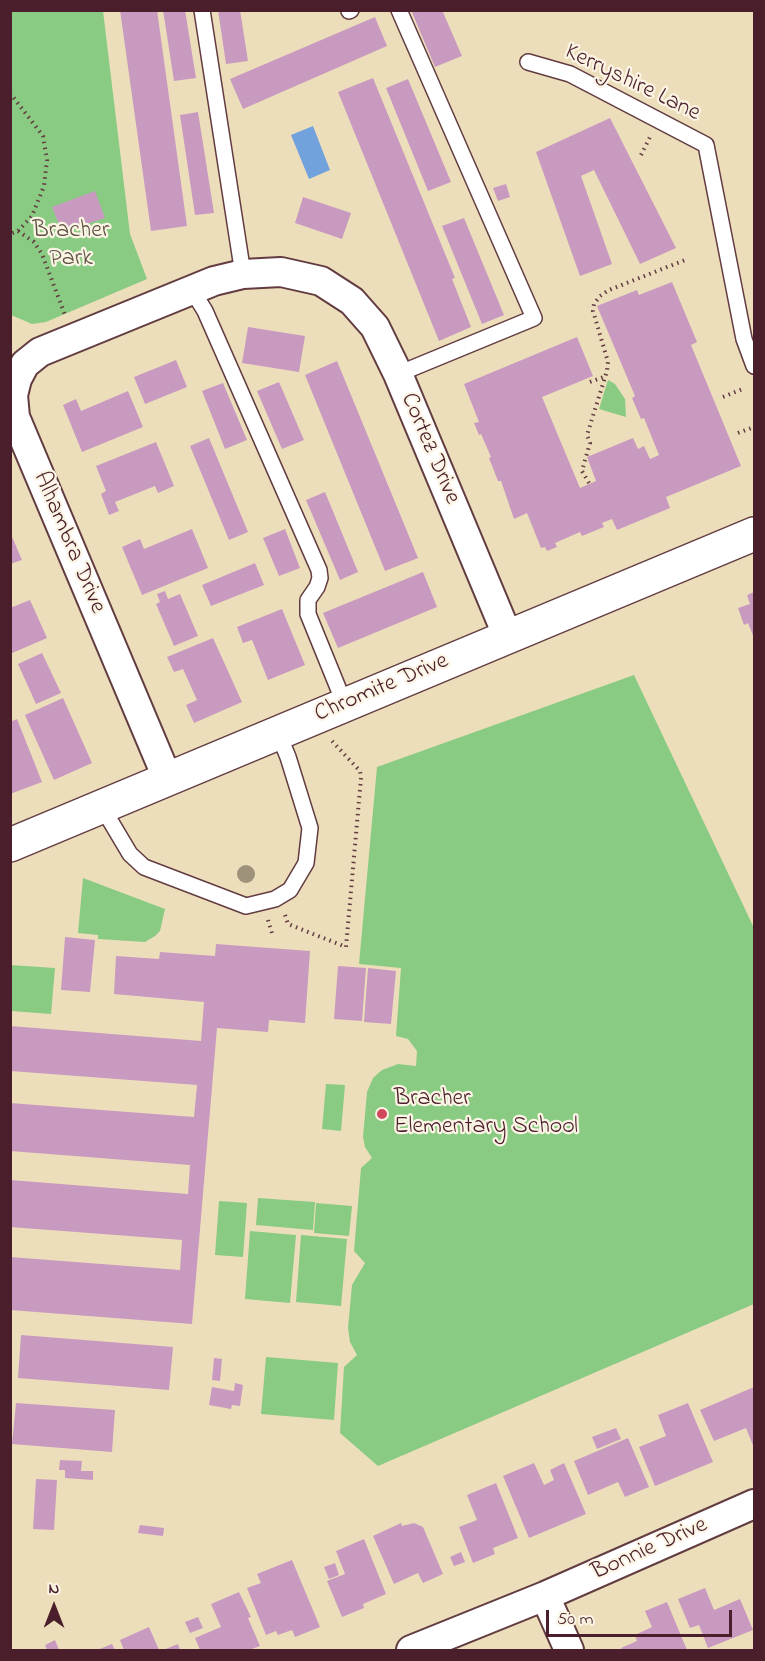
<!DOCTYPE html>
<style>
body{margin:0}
#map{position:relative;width:765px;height:1661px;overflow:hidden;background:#eddebb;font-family:"Indie Flower",sans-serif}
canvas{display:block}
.frame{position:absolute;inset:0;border:12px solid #4a1f2b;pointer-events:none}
.north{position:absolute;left:24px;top:1577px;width:60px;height:60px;-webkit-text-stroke:4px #fcf5e5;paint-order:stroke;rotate:0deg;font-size:16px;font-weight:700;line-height:24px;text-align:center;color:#4a1f2b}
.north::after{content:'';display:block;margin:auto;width:21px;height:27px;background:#4a1f2b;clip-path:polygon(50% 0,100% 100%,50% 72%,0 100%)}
.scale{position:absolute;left:546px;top:1610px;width:186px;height:27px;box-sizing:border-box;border:3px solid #4a1f2b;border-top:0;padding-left:8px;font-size:18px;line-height:21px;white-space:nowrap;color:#4a1f2b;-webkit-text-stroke:4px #fcf5e5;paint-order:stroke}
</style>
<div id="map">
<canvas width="765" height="1661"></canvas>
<div class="frame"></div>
<div class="north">N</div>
<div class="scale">50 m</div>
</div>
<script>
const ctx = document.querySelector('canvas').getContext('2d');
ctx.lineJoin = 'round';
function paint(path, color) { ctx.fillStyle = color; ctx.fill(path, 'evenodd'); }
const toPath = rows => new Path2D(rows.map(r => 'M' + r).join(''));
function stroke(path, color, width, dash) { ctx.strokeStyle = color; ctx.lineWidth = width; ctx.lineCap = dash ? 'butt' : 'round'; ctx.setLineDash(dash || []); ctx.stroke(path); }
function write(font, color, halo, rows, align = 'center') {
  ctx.font = font + ' "Indie Flower",sans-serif'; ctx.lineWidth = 4.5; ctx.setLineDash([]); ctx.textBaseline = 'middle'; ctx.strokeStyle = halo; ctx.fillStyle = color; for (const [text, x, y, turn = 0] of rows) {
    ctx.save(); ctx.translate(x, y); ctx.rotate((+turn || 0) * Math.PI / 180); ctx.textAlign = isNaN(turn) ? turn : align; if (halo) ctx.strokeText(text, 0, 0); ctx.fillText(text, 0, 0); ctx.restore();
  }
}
paint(toPath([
 [10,11,103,11,130,234,147,279,46,322,32,324,11,315],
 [608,380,615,384,625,399,626,417,599,409],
 [634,675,754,928,754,1304,378,1466,340,1433,344,1367,357,1355,350,1342,348,1328,352,1285,365,1263,354,1251,361,1168,372,1158,365,1147,363,1137,367,1092,373,1078,382,1070,398,1064,416,1066,417,1051,408,1039,396,1036,401,968,359,964,377,767],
 [83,878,165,909,160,931,155,936,145,942,98,939,98,935,78,933],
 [10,965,55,968,51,1014,11,1011],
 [326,1084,345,1085,341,1131,322,1129],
 [258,1198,315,1202,313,1230,256,1225],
 [219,1201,247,1203,243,1257,215,1255],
 [316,1203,352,1206,349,1236,314,1233],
 [250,1231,296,1235,290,1303,245,1299],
 [301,1235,347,1239,341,1306,296,1302],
 [266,1357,338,1363,334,1420,261,1414]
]), '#89cb83');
paint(toPath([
 [313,126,330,170,309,179,291,135]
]), '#72a2dc');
paint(toPath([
 [120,10,157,10,187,226,151,231],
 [163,10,185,10,196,78,174,81],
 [218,10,240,10,248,61,226,64],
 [411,10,442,10,462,56,435,67],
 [375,17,387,46,243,109,230,79],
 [373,78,455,278,452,279,471,327,439,341,338,92],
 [408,79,451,182,428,191,386,88],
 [198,112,214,213,195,215,180,115],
 [610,118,676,248,640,264,594,170,581,176,612,264,580,276,536,152],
 [506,184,510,197,498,201,493,188],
 [95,191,105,218,62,232,52,207],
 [303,197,351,213,342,239,295,223],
 [464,218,504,315,482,324,442,226],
 [672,282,697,342,691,345,741,466,666,497,670,508,617,530,612,519,602,523,604,527,582,536,580,532,555,543,557,547,547,551,545,547,541,548,527,513,514,519,501,481,498,481,489,458,491,457,481,434,479,435,474,423,479,422,464,384,577,337,593,376,542,397,580,488,596,481,587,457,633,438,638,449,644,446,650,459,659,455,644,418,641,419,632,398,635,396,597,306,637,290,639,295],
 [248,327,305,336,299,372,242,363],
 [176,360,187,387,145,404,134,377],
 [337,361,418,558,385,571,305,375],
 [279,382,304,440,282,449,257,391],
 [223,383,247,440,225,449,202,391],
 [128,391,143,427,82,452,63,405,76,399,81,411],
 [209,438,248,532,229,540,190,446],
 [156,442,174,486,158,493,155,486,115,502,119,511,109,515,101,494,106,491,96,466],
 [325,492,358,572,340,580,306,500],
 [192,529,208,568,142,595,122,547,140,539,144,549],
 [285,529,300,568,279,576,263,538],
 [10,532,22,560,10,564],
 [255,563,264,585,211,606,202,585],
 [423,572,437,607,338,648,323,613],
 [165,591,168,599,180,594,198,636,174,646,156,604,160,602,157,594],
 [754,592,754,638,748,623,744,625,738,608,750,604,747,595],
 [30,600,47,638,10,654,10,608],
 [282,609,305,665,268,680,252,640,243,643,237,627],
 [213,638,242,702,194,723,186,705,197,700,183,669,174,672,167,657],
 [42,653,61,693,36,704,18,664],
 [63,698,92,763,54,780,25,715],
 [17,719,42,782,10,794,10,722],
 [65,937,95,940,90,992,61,990],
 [216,944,310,951,305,1023,269,1020,268,1032,217,1028,192,1324,10,1310,10,1257,180,1270,182,1240,10,1227,10,1180,188,1194,190,1165,10,1151,10,1103,194,1117,197,1085,10,1071,10,1026,201,1041,204,1002,114,994,116,956,159,959,160,952,215,956],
 [338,966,366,968,362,1021,334,1019],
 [368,968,396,971,391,1024,364,1022],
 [21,1335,173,1347,169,1390,18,1378],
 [214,1358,222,1359,220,1381,212,1380],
 [235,1383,243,1385,240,1406,232,1405,231,1409,209,1405,212,1387,234,1391],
 [754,1387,754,1448,746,1428,714,1441,700,1410],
 [16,1403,115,1410,112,1452,12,1444],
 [688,1403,713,1462,655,1486,639,1447,666,1436,658,1415],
 [616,1428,621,1439,597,1449,592,1437],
 [628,1438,649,1487,625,1497,618,1482,588,1495,574,1461],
 [60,1460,82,1461,81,1471,93,1471,93,1480,65,1478,65,1470,59,1470],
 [534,1463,544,1485,554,1480,550,1470,564,1463,586,1514,529,1538,503,1476],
 [36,1479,57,1480,54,1530,33,1529],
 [496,1483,518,1538,493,1548,495,1554,473,1563,459,1527,477,1520,467,1495],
 [401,1523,402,1526,414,1523,423,1527,443,1574,423,1583,418,1573,394,1584,373,1536],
 [140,1525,164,1528,163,1536,138,1533],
 [364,1539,386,1594,363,1604,364,1608,342,1617,327,1581,345,1574,336,1551],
 [461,1552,465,1562,454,1566,450,1557],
 [292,1560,320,1627,295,1637,292,1630,278,1635,276,1631,266,1635,247,1588,261,1583,257,1574],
 [335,1563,339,1575,329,1579,324,1567],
 [705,1588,714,1610,740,1599,753,1630,708,1648,699,1625,690,1628,678,1599],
 [239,1592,251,1617,248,1618,260,1646,249,1650,200,1650,195,1638,221,1627,211,1604],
 [667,1602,687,1650,622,1650,621,1648,637,1641,635,1635,652,1627,645,1611],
 [198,1617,203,1628,190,1633,185,1622],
 [149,1627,159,1650,124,1650,120,1640],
 [55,1640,59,1650,47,1650,45,1645],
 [112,1644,115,1650,97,1650],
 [178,1644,180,1650,163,1650]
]), '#c99ac0');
const service = toPath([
 [202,10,243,274],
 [349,11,351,10],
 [528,62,570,74,706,145,744,339,754,366],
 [192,290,205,311,319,570,320,578,317,587,308,600,308,614,345,705],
 [398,374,534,318,399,10],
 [102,807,130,854,144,867,246,906,275,899,290,890,306,863,310,828,288,757,278,733]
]);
const minor = toPath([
 [168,780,15,417,13,395,17,379,25,364,40,352,214,281,243,274,281,272,321,281,352,301,375,327,398,374,508,637],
 [545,1596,569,1650],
 [411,1650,545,1596,754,1504]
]);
const tertiary = toPath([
 [10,845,754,534]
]);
stroke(service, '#623c41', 18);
stroke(minor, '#623c41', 32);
stroke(tertiary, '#623c41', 36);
stroke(toPath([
 [10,93,43,136,47,160,44,186,32,216,18,231,10,234],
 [641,155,650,137],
 [18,231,34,242,42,254,65,315],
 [590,382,606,376],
 [723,397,745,388],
 [738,433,754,427],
 [589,483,582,471,590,443,587,435,607,371,608,362,593,311,594,304,600,296,609,290,685,260],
 [285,915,288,924,346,947,361,778,360,771,331,740],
 [268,920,272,933]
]), '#623c41', 4, [1.5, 4.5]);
stroke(service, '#fff', 15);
stroke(minor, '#fff', 28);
stroke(tertiary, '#fff', 33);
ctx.fillStyle = '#9e927a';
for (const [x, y] of [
 [246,874]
]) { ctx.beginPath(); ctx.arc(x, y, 9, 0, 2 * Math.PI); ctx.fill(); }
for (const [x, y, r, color] of [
 [382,1114,6,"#d1495b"]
]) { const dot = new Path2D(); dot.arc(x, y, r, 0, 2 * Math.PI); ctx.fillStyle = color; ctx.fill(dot); stroke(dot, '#fcf5e5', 2); }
write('24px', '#4a1f2b', '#fcf5e5', [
 ["Kerryshire Lane",632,84,26],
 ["Cortez Drive",429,449,67],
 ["Alhambra Drive",68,543,67],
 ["Chromite Drive",382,689,-23],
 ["Bonnie Drive",650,1550,-24]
]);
write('24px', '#5d5345', '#fcf5e5', [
 ["Bracher",71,232],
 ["Park",71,260]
]);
write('24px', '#4a1f2b', '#fcf5e5', [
 ["Bracher",394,1100],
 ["Elementary School",394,1128]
], 'left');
</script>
